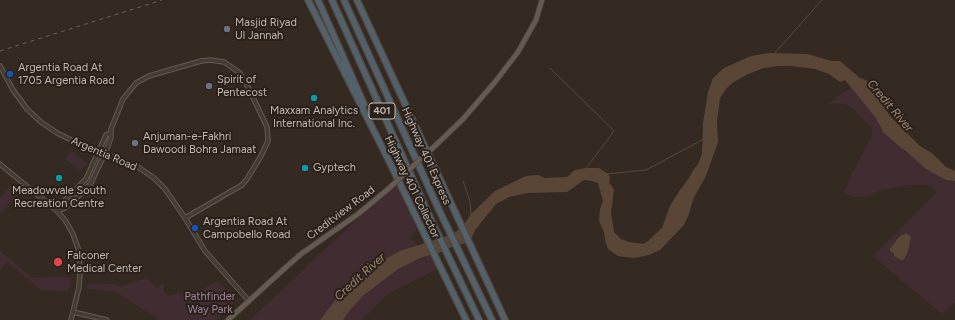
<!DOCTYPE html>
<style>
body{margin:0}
canvas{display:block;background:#352a22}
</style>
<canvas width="955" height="320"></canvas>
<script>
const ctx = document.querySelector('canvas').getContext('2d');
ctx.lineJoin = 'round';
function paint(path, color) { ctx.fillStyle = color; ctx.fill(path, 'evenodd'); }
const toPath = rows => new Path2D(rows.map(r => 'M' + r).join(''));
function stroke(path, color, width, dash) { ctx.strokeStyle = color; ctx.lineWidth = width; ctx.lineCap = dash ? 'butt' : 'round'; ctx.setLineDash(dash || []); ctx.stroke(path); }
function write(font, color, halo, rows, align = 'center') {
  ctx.font = font + ' Figtree,sans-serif'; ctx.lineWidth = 4; ctx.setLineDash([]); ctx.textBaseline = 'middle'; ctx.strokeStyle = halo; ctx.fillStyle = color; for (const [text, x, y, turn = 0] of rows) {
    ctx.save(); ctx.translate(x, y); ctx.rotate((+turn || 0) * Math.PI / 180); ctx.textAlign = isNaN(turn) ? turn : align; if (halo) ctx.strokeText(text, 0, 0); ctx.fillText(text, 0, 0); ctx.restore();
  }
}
paint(toPath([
 [852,88,876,118,883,132,901,148,906,151,938,175,946,180,955,181,955,303,942,314,873,256,936,193,935,189,930,186,923,185,906,185,878,191,867,196,856,197,846,194,843,191,848,185,851,175,872,136,872,130,871,127,853,109,846,104,835,103,829,104,838,96],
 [71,151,87,163,81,171,65,159],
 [396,183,417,230,410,238,441,267,387,294,362,320,250,320],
 [11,185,20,192,0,214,0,197],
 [0,251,33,278,72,277,68,291,41,290,7,262,0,271],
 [147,278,156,288,162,284,164,285,164,292,168,296,204,289,217,281,237,300,216,320,160,320,114,291,87,289,87,284,107,284,122,286]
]), '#412c32');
paint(toPath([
 [769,53,807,54,832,61,840,61,860,78,870,82,876,87,882,99,881,102,890,116,920,146,933,154,946,167,955,171,955,181,946,180,926,169,906,151,901,148,883,132,876,118,845,80,840,82,829,74,815,69,791,66,778,66,764,68,748,74,732,83,726,89,720,98,717,121,718,142,706,176,693,199,689,214,684,225,660,250,649,255,634,258,618,256,608,249,605,240,604,232,599,221,600,209,603,201,598,183,592,181,584,180,567,192,527,193,509,197,496,204,475,230,472,237,466,243,451,247,437,254,433,254,420,258,398,269,364,295,349,311,343,320,320,320,337,298,349,286,375,269,387,258,400,251,453,234,463,226,471,214,495,191,526,176,538,175,545,178,567,177,575,170,586,168,599,168,608,174,610,177,609,182,614,190,611,213,614,232,621,239,629,242,643,244,648,241,662,228,670,206,680,190,689,178,694,169,698,164,702,154,703,123,708,92,713,78,724,68,751,56],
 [906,233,911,237,909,247,907,254,903,260,901,260,894,256,894,253,891,252,889,250,899,237]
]), '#5a4637');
stroke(toPath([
 [773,55,822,0],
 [550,68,614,131,587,167],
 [607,174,646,170,702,140],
 [463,181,470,201,471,215]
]), '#5a4637', 1);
const minor = toPath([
 [0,66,13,90,27,109,41,122,57,133,75,142,138,167,154,178,165,189,185,218,205,251,249,301],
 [0,164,57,211,65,220,73,234,79,251,80,273,79,287,71,320],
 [57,211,65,208,82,193,91,183,105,153,111,138,111,129,123,99,136,83,149,76,201,61,210,60,224,62,240,73,248,87,267,127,268,141,261,156,247,179,242,185,185,218],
 [57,211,61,204,86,179,106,135,110,133],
 [73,312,107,320]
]);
const major = toPath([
 [437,144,463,119,495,82,518,52,536,20,542,0],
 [228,320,284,269,301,254,358,214,387,190]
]);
const highway = toPath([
 [308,0,390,163,466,320],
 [318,0,364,104],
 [332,0,432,222,479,320],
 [344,0,439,210,492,320],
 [357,0,505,320]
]);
stroke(minor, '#635a53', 5.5);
stroke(major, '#4f453f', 6);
stroke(highway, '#504740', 8);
stroke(minor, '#463c35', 3.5);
stroke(major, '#665b53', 4.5);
stroke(highway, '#53616b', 5.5);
stroke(toPath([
 [0,51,162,0]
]), '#6c6058', 1, [4, 4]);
const majorBridge = toPath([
 [387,190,437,144]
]);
stroke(majorBridge, '#4f453f', 6, []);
stroke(majorBridge, '#665b53', 4.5);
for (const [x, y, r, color] of [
 [227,29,4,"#6b7280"],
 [10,74,4,"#1a4fb4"],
 [209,86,4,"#6b7280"],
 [314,98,4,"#0f9aa8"],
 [135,143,4,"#6b7280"],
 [305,168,4,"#0f9aa8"],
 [59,178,4,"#0f9aa8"],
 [195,228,4,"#1a4fb4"],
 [58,262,5,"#e0444e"]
]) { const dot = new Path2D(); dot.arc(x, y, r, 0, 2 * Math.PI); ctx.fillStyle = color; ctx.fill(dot); stroke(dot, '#2a211b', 1.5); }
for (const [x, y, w] of [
 [382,111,26]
]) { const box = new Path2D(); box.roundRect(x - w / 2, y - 8, w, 16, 3); ctx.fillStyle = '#2a211b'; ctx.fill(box); stroke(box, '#c2b8b0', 1); }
write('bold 10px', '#c2b8b0', null, [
 ["401",382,111]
]);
write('11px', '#c2b8b0', '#2a211b', [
 ["Masjid Riyad",235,23],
 ["Ul Jannah",235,36],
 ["Argentia Road At",18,68],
 ["1705 Argentia Road",18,81],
 ["Spirit of",217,80],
 ["Pentecost",217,93],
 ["Maxxam Analytics",314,111,"center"],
 ["International Inc.",314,124,"center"],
 ["Anjuman-e-Fakhri",143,137],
 ["Dawoodi Bohra Jamaat",143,150],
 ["Gyptech",313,168],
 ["Meadowvale South",59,191,"center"],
 ["Recreation Centre",59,204,"center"],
 ["Argentia Road At",203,222],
 ["Campobello Road",203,235],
 ["Falconer",67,256],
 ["Medical Center",67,269]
], 'left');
write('11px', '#c2b8b0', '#2a211b', [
 ["Argentia Road",104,154,23],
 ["Highway 401 Express",426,156,66],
 ["Highway 401 Collector",412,187,64],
 ["Creditview Road",341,213,-37]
]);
write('11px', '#a1809f', '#2a211b', [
 ["Pathfinder",210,297],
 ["Way Park",210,310]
]);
write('italic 12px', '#a38673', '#2a211b', [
 ["Credit River",890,106,50],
 ["Credit River",360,277,-42]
]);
</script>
